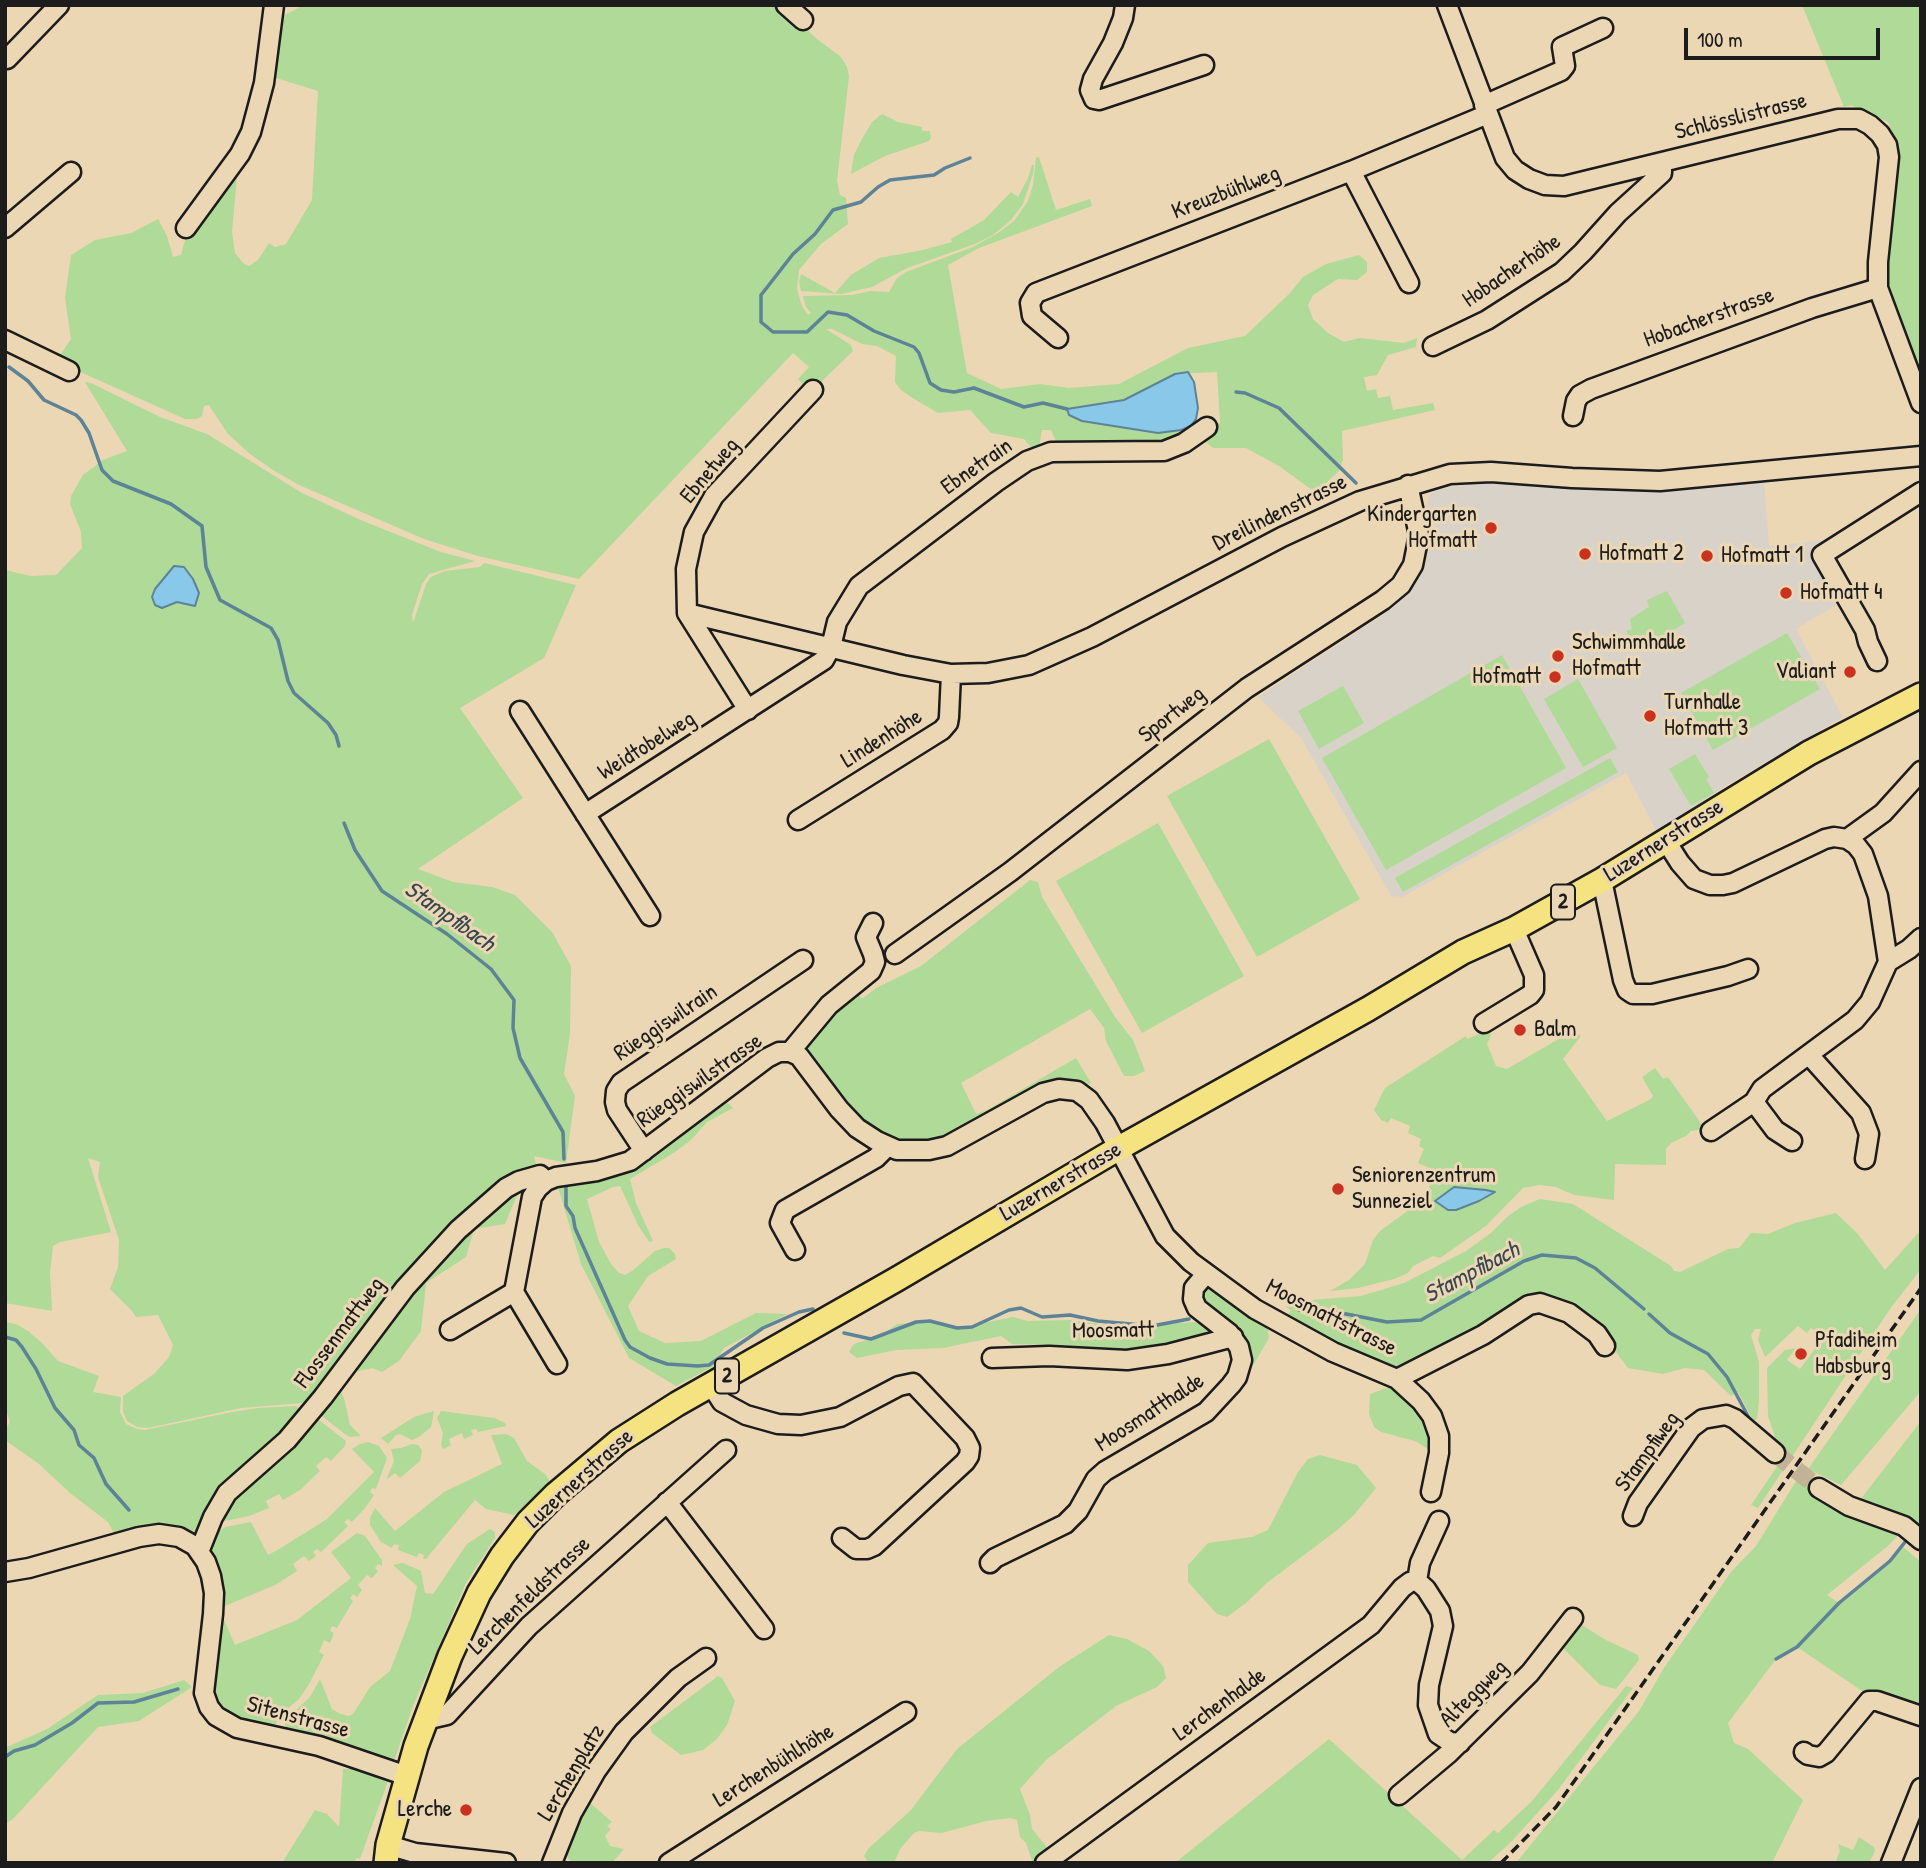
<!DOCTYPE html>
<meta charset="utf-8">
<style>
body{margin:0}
#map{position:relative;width:1926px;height:1868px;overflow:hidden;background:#ecd7b5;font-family:"Patrick Hand",sans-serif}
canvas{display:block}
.frame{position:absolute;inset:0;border:7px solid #1c1c1c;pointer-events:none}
.scale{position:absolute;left:1684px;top:28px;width:196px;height:32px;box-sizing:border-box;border:4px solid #1c1c1c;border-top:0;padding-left:9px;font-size:21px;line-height:24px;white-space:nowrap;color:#1c1c1c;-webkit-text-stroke:5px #ecd7b5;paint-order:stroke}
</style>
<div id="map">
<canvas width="1926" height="1868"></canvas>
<div class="frame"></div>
<div class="scale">100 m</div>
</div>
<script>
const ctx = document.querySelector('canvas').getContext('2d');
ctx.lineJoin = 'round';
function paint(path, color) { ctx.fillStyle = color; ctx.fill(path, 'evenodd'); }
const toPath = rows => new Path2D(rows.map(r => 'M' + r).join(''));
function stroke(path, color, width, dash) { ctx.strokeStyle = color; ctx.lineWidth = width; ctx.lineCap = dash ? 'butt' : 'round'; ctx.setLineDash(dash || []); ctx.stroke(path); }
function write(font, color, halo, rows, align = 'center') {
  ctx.font = font + ' "Patrick Hand",sans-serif'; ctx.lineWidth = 6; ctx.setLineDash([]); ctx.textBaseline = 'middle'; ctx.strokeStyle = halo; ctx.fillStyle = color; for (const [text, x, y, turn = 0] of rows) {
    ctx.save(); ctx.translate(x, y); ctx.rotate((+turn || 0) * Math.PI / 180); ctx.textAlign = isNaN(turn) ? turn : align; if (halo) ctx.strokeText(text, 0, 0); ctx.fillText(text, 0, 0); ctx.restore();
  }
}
paint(toPath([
 [1764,481,1769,546,1838,539,1816,556,1815,562,1838,604,1796,629,1843,717,1730,783,1657,832,1626,773,1402,897,1391,896,1301,738,1258,697,1383,615,1405,596,1425,564,1430,545,1427,503,1431,493,1442,488,1483,483,1636,491]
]), '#d9d2c8');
paint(toPath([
 [304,5,781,5,817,39,841,57,847,67,849,76,837,181,840,195,846,198,848,224,821,244,799,270,797,289,802,306,808,315,811,313,806,307,803,296,852,295,871,291,889,292,897,278,906,272,973,247,1001,231,1014,221,1028,201,1033,185,1036,158,1039,157,1056,210,1090,199,1092,206,979,248,948,265,967,373,1001,389,1040,384,1069,388,1119,384,1188,348,1245,336,1290,293,1303,277,1326,264,1359,255,1367,262,1367,272,1357,280,1338,279,1313,295,1308,305,1313,319,1328,333,1344,342,1359,338,1404,343,1417,338,1416,347,1388,355,1377,375,1364,377,1367,391,1376,389,1378,398,1390,396,1393,410,1433,403,1435,410,1342,431,1343,460,1339,471,1329,480,1319,495,1279,466,1246,448,1213,448,1200,437,1206,429,1220,423,1217,372,1175,374,1124,400,1067,410,1082,421,1158,433,1181,430,1191,426,1192,431,1168,445,1057,444,1051,430,1042,430,1039,447,1031,447,1024,439,991,433,970,410,938,413,911,397,901,390,895,382,896,356,877,346,862,344,832,329,826,329,851,345,853,351,819,384,805,387,798,379,809,367,793,353,579,579,478,556,424,539,299,485,273,470,250,454,228,434,209,405,204,406,202,416,197,419,185,419,56,361,71,339,65,298,71,255,95,240,131,233,158,219,167,236,173,257,181,255,187,233,238,166,232,232,235,253,244,264,249,266,258,260,269,243,275,247,286,244,312,200,318,91,270,76,279,18],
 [1802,5,1921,5,1921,376,1887,291,1887,267,1899,148,1888,122,1851,105,1844,107],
 [882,114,898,122,922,127,922,131,930,131,931,138,929,141,885,156,851,174,854,155,862,139,872,122],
 [1032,165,1034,165,1033,174,1023,204,1010,221,993,235,975,244,907,268,872,287,841,294,801,291,799,281,801,274,835,293,851,275,879,258,923,250,952,242,951,239,984,220,1011,192,1018,197,1028,178],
 [85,382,91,383,160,417,207,434,302,493,363,521,441,552,475,561,429,574,422,584,412,615,413,623,426,584,431,577,445,571,480,567,484,563,576,585,544,658,460,708,523,798,418,869,453,882,492,887,515,895,552,932,571,966,570,1034,564,1074,575,1096,566,1163,534,1156,538,1172,508,1182,310,1405,303,1403,241,1408,148,1428,137,1427,127,1421,123,1412,123,1396,155,1373,169,1357,173,1345,158,1315,136,1317,132,1311,110,1289,118,1267,119,1240,98,1177,100,1162,88,1158,111,1232,60,1242,53,1246,50,1273,52,1311,5,1303,5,570,31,576,56,575,82,548,81,532,70,504,71,496,83,475,103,460,127,451],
 [1667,591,1685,623,1649,645,1635,647,1626,631,1632,629,1630,619,1649,607,1647,600],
 [1787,633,1820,689,1713,750,1681,693],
 [1502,655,1566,768,1386,870,1322,758],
 [1578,679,1617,748,1583,767,1544,699],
 [1343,686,1364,723,1319,749,1298,711],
 [1269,739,1360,899,1257,957,1167,796],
 [1695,754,1709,777,1706,779,1714,793,1691,806,1669,769],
 [1610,758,1618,772,1403,892,1395,878],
 [1158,823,1244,976,1142,1033,1056,881],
 [1030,880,1038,882,1042,897,1115,1017,1133,1040,1145,1071,1134,1076,1124,1076,1106,1041,1104,1028,1090,1009,961,1083,976,1114,987,1110,1076,1058,1091,1083,1085,1086,1080,1084,945,1140,922,1145,888,1140,859,1121,804,1053,803,1045,808,1034,836,1013,832,1007,851,993,859,995,862,999,876,988,921,966],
 [1487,1030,1491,1035,1487,1044,1496,1066,1507,1069,1574,1030,1581,1036,1563,1059,1607,1121,1651,1099,1653,1096,1642,1077,1655,1068,1663,1079,1668,1077,1705,1129,1691,1131,1686,1136,1671,1143,1666,1149,1666,1165,1615,1164,1614,1200,1574,1195,1556,1187,1539,1185,1523,1188,1486,1226,1440,1258,1433,1256,1413,1266,1408,1273,1394,1279,1358,1288,1330,1291,1349,1280,1365,1264,1373,1240,1380,1231,1428,1196,1432,1169,1418,1163,1424,1149,1419,1146,1421,1139,1408,1133,1410,1126,1391,1118,1388,1123,1381,1120,1374,1110,1385,1088,1466,1036,1467,1039],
 [724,1099,733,1108,707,1122,691,1140,675,1152,630,1179,636,1203,653,1241,649,1242,638,1225,620,1186,613,1187,587,1199,599,1242,611,1264,619,1273,625,1275,632,1271,655,1251,664,1248,669,1248,675,1254,676,1259,648,1276,628,1306,639,1331,665,1343,701,1341,756,1313,787,1314,724,1348,714,1366,676,1386,629,1358,581,1264,557,1184,611,1177,628,1170],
 [522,1183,505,1224,474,1229,466,1257,426,1283,421,1331,399,1361,382,1372,373,1368,359,1371,357,1369,353,1363,464,1230],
 [1540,1199,1573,1204,1671,1266,1674,1271,1680,1272,1728,1249,1739,1248,1751,1233,1768,1234,1795,1223,1836,1213,1857,1233,1885,1270,1921,1230,1921,1269,1890,1309,1758,1508,1751,1505,1778,1465,1771,1461,1777,1462,1785,1451,1777,1443,1768,1416,1767,1368,1785,1350,1796,1348,1787,1360,1800,1369,1823,1338,1811,1328,1807,1333,1798,1326,1765,1357,1758,1340,1761,1329,1755,1329,1751,1335,1759,1362,1759,1401,1757,1419,1752,1422,1747,1421,1751,1418,1750,1414,1738,1392,1731,1396,1704,1370,1685,1368,1663,1374,1628,1368,1616,1352,1613,1340,1601,1328,1542,1300,1404,1369,1389,1370,1285,1319,1291,1310,1286,1307,1298,1301,1361,1296,1404,1283,1466,1251,1491,1233,1507,1217,1521,1207],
 [1207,1286,1267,1325,1269,1338,1244,1381,1247,1344,1242,1335,1205,1307,1199,1292],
 [1921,1309,1921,1391,1841,1485,1808,1469],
 [1013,1317,1028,1321,1070,1320,1117,1326,1199,1322,1212,1331,1214,1337,1129,1356,1079,1353,1056,1345,1012,1344,1001,1336,943,1348,896,1350,857,1358,849,1352,854,1344,880,1336,897,1324,926,1322,963,1327],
 [5,1322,16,1324,28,1331,42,1343,58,1361,99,1376,93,1392,121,1397,120,1412,126,1424,137,1429,145,1430,232,1412,258,1408,295,1406,306,1411,201,1537,118,1541,108,1522,70,1493,39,1464,5,1440,5,1431,10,1422,5,1407],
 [1397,1384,1420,1404,1436,1454,1415,1441,1381,1432,1374,1427,1369,1414,1370,1394],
 [340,1389,344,1398,350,1425,361,1436,350,1437,345,1434,318,1413],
 [434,1411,431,1427,419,1437,412,1440,400,1434,396,1435,388,1444,381,1438,414,1417],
 [441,1411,494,1418,505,1423,506,1426,478,1432,476,1429,471,1430,473,1435,464,1439,462,1433,449,1439,451,1445,443,1449,441,1445,443,1433,437,1418],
 [315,1417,346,1441,345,1446,331,1461,326,1457,316,1466,320,1471,300,1490,283,1500,279,1494,266,1501,269,1508,249,1516,215,1523,222,1508],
 [1921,1421,1921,1531,1904,1517,1860,1500],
 [506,1434,514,1438,527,1461,545,1474,550,1482,514,1515,486,1509,475,1500,426,1559,423,1559,424,1555,419,1553,417,1557,398,1550,399,1545,394,1544,392,1548,381,1542,370,1525,370,1518,375,1508,395,1531,444,1492,502,1464,491,1435],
 [368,1442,379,1446,387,1458,376,1489,372,1488,370,1492,374,1495,365,1508,352,1522,348,1519,344,1522,348,1526,321,1552,317,1549,313,1552,316,1556,309,1561,304,1556,293,1564,297,1571,275,1585,220,1608,206,1549,213,1534,226,1527,251,1522,268,1555,281,1548,327,1519,374,1472,352,1449,360,1444],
 [412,1444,418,1445,422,1450,420,1461,400,1478,395,1473,386,1480,394,1461,391,1449,401,1448],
 [1320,1455,1357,1465,1376,1488,1353,1516,1336,1531,1268,1582,1246,1603,1227,1617,1217,1614,1188,1582,1188,1565,1208,1543,1252,1537,1268,1530,1298,1472,1308,1459],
 [1798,1478,1830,1499,1903,1530,1889,1545,1827,1595,1839,1603,1890,1561,1902,1546,1921,1562,1921,1712,1871,1697,1797,1647,1776,1659,1728,1723,1734,1743,1748,1749,1803,1800,1772,1863,1516,1863,1639,1711,1664,1668,1731,1572,1756,1546],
 [490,1529,495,1532,495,1538,466,1583,413,1706,393,1764,289,1733,285,1725,287,1719,310,1697,320,1679,332,1709,340,1714,349,1716,353,1714,370,1687,390,1671,410,1619,417,1586,393,1565,403,1563,421,1571,425,1593,433,1594,467,1544],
 [357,1533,365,1536,382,1560,382,1566,378,1564,375,1568,378,1571,372,1578,367,1575,358,1585,362,1590,357,1597,353,1594,350,1598,353,1601,337,1628,332,1626,330,1631,334,1633,330,1643,324,1640,319,1652,324,1655,309,1684,299,1699,279,1716,273,1732,227,1720,210,1701,218,1623,222,1615,235,1645,297,1620,351,1578,331,1552],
 [1580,1624,1606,1640,1638,1655,1639,1660,1616,1689,1600,1685,1562,1647],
 [1109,1635,1127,1639,1149,1651,1163,1666,1166,1678,1157,1687,1116,1706,1046,1760,1020,1789,1030,1815,1032,1829,1051,1852,1033,1863,1026,1843,1020,1837,1017,1820,1010,1818,986,1821,942,1833,919,1831,914,1833,900,1849,894,1863,869,1863,864,1856,868,1849,911,1810,957,1749,1059,1667],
 [718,1676,722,1678,735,1701,727,1725,717,1739,703,1750,681,1755,652,1733,650,1727],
 [184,1680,192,1687,139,1721,98,1727,13,1819,5,1824,5,1748,47,1729,98,1695,143,1693],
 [1626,1686,1633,1688,1558,1790,1512,1841,1488,1863,1175,1863,1329,1739,1462,1860,1494,1830,1498,1833,1532,1801],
 [362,1768,387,1777,388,1781,360,1859,356,1858,355,1863,282,1863,315,1810,327,1814,339,1827,343,1769],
 [588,1801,612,1822,607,1826,611,1829,605,1836,610,1846,624,1849,612,1863,579,1863,569,1860,566,1854,566,1847],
 [1859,1837,1874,1847,1875,1851,1869,1863,1842,1863,1836,1860,1840,1851,1838,1844,1853,1850]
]), '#afda98');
const water = toPath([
 [1188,372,1194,382,1198,408,1196,419,1191,426,1181,430,1158,433,1082,421,1069,415,1067,409,1124,400,1175,374,1188,372],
 [174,566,184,567,193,579,199,593,195,606,177,602,162,608,155,605,152,597,155,589,174,566],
 [1454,1187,1486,1190,1495,1192,1479,1201,1456,1210,1448,1210,1435,1201,1454,1187]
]);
paint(water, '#89c8e9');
stroke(water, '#5d8397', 2);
stroke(toPath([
 [970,158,945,168,934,175,890,180,878,187,861,202,833,210,815,234,793,254,765,290,761,295,761,322,773,332,807,332,828,312,847,315,874,331,914,347,919,353,930,383,941,390,954,392,974,388,1024,407,1043,403,1067,409],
 [9,367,28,381,44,400,76,415,81,420,89,433,102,470,113,481,171,504,202,526,206,567,220,600,271,628,278,640,288,681,294,693,328,723,336,735,339,746],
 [1236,392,1245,393,1279,408,1356,483],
 [344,823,355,850,382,891,447,934,491,969,514,1000,513,1028,520,1058,563,1132,564,1159],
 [566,1186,566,1206,573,1216,575,1228,625,1340,630,1347,650,1358,667,1364,698,1366,709,1365,763,1328,799,1312,813,1309],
 [1299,1310,1331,1311,1387,1322,1421,1320,1524,1261,1542,1255,1576,1258,1595,1268,1644,1309],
 [1649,1314,1670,1333,1708,1354,1727,1377,1749,1418],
 [844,1333,871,1339,916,1322,930,1321,957,1328,972,1327,1009,1310,1021,1308,1042,1317,1070,1315,1098,1321,1152,1326,1189,1319],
 [5,1337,16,1340,22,1347,36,1369,55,1408,74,1430,79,1445,94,1458,106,1484,129,1510],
 [1776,1659,1797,1647,1839,1603,1890,1561,1909,1537],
 [5,1757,14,1751,35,1745,72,1723,98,1703,134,1702,178,1689]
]), '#5d8397', 3.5);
stroke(toPath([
 [1775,1453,1819,1488]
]), '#c2b296', 18, [18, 9]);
const minor = toPath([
 [786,5,803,20],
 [1125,5,1123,18,1113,43,1093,79,1090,90,1094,99,1099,100,1204,65],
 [1447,5,1505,158,1515,170,1529,179,1545,185,1564,186,1838,119,1859,119,1870,125,1880,134,1887,145,1889,157,1878,262,1878,288,1921,403],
 [7,59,59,5],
 [1484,105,1561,71,1565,66,1562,47,1603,28],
 [1351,171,1409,283],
 [5,228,71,172],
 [186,228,240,154,251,132,264,83,274,5],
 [1058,338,1032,316,1030,303,1036,293,1351,171,1488,114],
 [5,340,69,371],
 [1433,346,1487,320,1562,272,1583,252,1618,213,1662,173,1662,162],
 [1573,416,1576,401,1580,395,1591,389,1812,308,1878,288],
 [687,613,903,665,951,674,988,673,1029,665,1092,637,1282,537,1360,501,1450,474,1491,472,1572,478,1660,481,1921,456],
 [1877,661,1868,642,1865,630,1822,555,1921,492],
 [748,710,687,613,686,569,694,532,714,496,813,390],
 [520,711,650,916],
 [585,814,824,660,831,647,837,622,859,586,996,482,1027,461,1051,452,1164,451,1184,443,1207,427],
 [798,820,942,730,948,723,949,717,951,674],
 [1847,839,1883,813,1921,771],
 [1666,841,1680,863,1694,879,1710,885,1723,885,1733,883,1825,839,1834,837,1847,839,1856,845,1863,854,1878,896,1888,962,1870,1002,1855,1020,1762,1089,1754,1102,1711,1131],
 [1602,880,1623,980,1627,990,1633,994,1652,994,1728,976,1748,969],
 [895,954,1010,872,1247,688,1383,600,1401,585,1413,565,1419,535,1408,485],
 [1888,962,1909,949,1921,938],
 [1484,1023,1530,995,1534,990,1534,975,1514,929],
 [790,1052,829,1005,871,971,875,962,873,954,866,937,873,923],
 [1809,1055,1861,1113,1869,1134,1865,1159],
 [1754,1102,1775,1130,1792,1141],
 [644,1151,617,1110,615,1102,616,1091,621,1083,803,960],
 [795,1250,780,1223,785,1210,876,1158,887,1147],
 [450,1330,514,1292],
 [992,1358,1049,1356,1127,1360,1168,1354,1233,1337],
 [557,1364,514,1292,532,1197,538,1188,546,1181,556,1177,597,1171,630,1161,767,1058,779,1052,790,1052,799,1056,839,1109,857,1128,877,1141,897,1150,929,1150,947,1146,1043,1093,1059,1089,1077,1091,1089,1100,1105,1123,1165,1236,1191,1262,1255,1309,1333,1352,1397,1379,1421,1401,1432,1416,1439,1436,1439,1453,1431,1492],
 [1397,1379,1483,1335,1529,1305,1540,1303,1569,1313,1597,1334,1605,1346],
 [711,1385,722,1402,746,1415,778,1424,801,1425,840,1417,899,1386,913,1383,965,1438,970,1448,969,1456,965,1462,874,1546,867,1549,856,1549,842,1538],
 [1819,1488,1849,1506,1904,1526,1921,1540],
 [667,1502,764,1629],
 [1633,1516,1638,1503,1691,1428,1703,1419,1726,1415,1735,1419,1775,1453],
 [199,1552,213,1517,227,1493,287,1440,323,1397,405,1288,458,1230,506,1188,519,1181,540,1175,546,1181],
 [990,1563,995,1558,1065,1524,1078,1511,1096,1479,1105,1471,1206,1412,1231,1385,1237,1377,1242,1360,1239,1347,1229,1333,1197,1308,1193,1299,1194,1288,1206,1274],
 [5,1572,29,1568,139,1537,159,1534,179,1537,195,1546,206,1562,211,1576,214,1593,213,1614,204,1693,209,1707,216,1716,237,1728,319,1746,407,1776],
 [1417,1581,1426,1589,1440,1611,1443,1626,1429,1685,1428,1705,1438,1734,1450,1742,1460,1743],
 [1417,1581,1420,1563,1439,1521],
 [426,1717,434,1718,447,1715,529,1626,726,1450],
 [1804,1752,1808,1755,1819,1757,1826,1753,1869,1701,1877,1701,1921,1716],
 [1399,1795,1448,1754,1530,1673,1573,1618],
 [388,1845,415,1853,506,1863],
 [552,1863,572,1813,596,1771,624,1732,678,1678,706,1658],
 [669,1863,906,1712],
 [1045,1863,1371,1625,1402,1588,1410,1582,1417,1581],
 [1891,1863,1921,1788]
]);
const major = toPath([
 [386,1863,388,1845,416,1746,450,1656,479,1593,502,1556,528,1522,556,1494,619,1441,677,1404,897,1279,1119,1148,1368,1009,1463,952,1514,929,1602,880,1809,753,1921,695]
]);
stroke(minor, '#1c1c1c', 23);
stroke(major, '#1c1c1c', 28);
stroke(minor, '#ecd7b5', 18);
stroke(major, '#f5e382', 23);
stroke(toPath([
 [1501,1863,1556,1807,1921,1288]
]), '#1c1c1c', 3.5, [10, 5]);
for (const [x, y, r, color] of [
 [1491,528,7,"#c8321e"],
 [1585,554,7,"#c8321e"],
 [1707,556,7,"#c8321e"],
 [1786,593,7,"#c8321e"],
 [1558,656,7,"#c8321e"],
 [1850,672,7,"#c8321e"],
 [1555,677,7,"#c8321e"],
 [1650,716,7,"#c8321e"],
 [1520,1030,7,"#c8321e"],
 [1338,1189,7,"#c8321e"],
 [1801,1354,7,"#c8321e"],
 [466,1810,7,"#c8321e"]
]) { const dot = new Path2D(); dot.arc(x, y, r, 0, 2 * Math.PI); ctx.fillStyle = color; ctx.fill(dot); stroke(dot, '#ecd7b5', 2.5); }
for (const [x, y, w] of [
 [1563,902,24],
 [727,1376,24]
]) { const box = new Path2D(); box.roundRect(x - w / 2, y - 17.5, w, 35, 5); ctx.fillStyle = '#ecd7b5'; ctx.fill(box); stroke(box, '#1c1c1c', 2); }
write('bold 21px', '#1c1c1c', null, [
 ["2",1563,902],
 ["2",727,1376]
]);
write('23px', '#1c1c1c', '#ecd7b5', [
 ["Schlösslistrasse",1741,117,-14],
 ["Kreuzbühlweg",1226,193,-21],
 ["Hobacherhöhe",1512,271,-34],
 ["Hobacherstrasse",1709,318,-20],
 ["Ebnetrain",977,467,-35],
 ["Ebnetweg",710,471,-50],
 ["Dreilindenstrasse",1280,513,-26],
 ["Sportweg",1172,715,-38],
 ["Lindenhöhe",882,739,-32],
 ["Weidtobelweg",647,746,-32],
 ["Luzernerstrasse",1664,841,-32],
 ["Rüeggiswilrain",666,1023,-34],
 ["Rüeggiswilstrasse",700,1081,-35],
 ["Luzernerstrasse",1061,1182,-30],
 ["Moosmattstrasse",1331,1318,27],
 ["Moosmatt",1113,1331,-1],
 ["Flossenmattweg",340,1333,-53],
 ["Moosmatthalde",1150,1413,-33],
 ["Stampfiweg",1648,1452,-54],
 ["Luzernerstrasse",580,1479,-42],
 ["Lerchenfeldstrasse",530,1596,-44],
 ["Alteggweg",1474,1694,-45],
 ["Lerchenhalde",1220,1705,-36],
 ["Sitenstrasse",298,1718,15],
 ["Lerchenbühlhöhe",774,1766,-32],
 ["Lerchenplatz",572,1773,-59]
]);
write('23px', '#1c1c1c', '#ecd7b5', [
 ["Kindergarten",1477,515,"right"],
 ["Hofmatt",1477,541,"right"],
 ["Hofmatt 2",1599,554],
 ["Hofmatt 1",1721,556],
 ["Hofmatt 4",1800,593],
 ["Schwimmhalle",1572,643],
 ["Hofmatt",1572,669],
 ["Valiant",1836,672,"right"],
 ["Hofmatt",1541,677,"right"],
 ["Turnhalle",1664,703],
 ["Hofmatt 3",1664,729],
 ["Balm",1534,1030],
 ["Seniorenzentrum",1352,1176],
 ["Sunneziel",1352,1202],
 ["Pfadiheim",1815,1341],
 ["Habsburg",1815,1367],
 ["Lerche",452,1810,"right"]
], 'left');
write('italic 24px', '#37474f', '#ecd7b5', [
 ["Stampfibach",449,917,35],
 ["Stampfibach",1472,1273,-28]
]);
</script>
